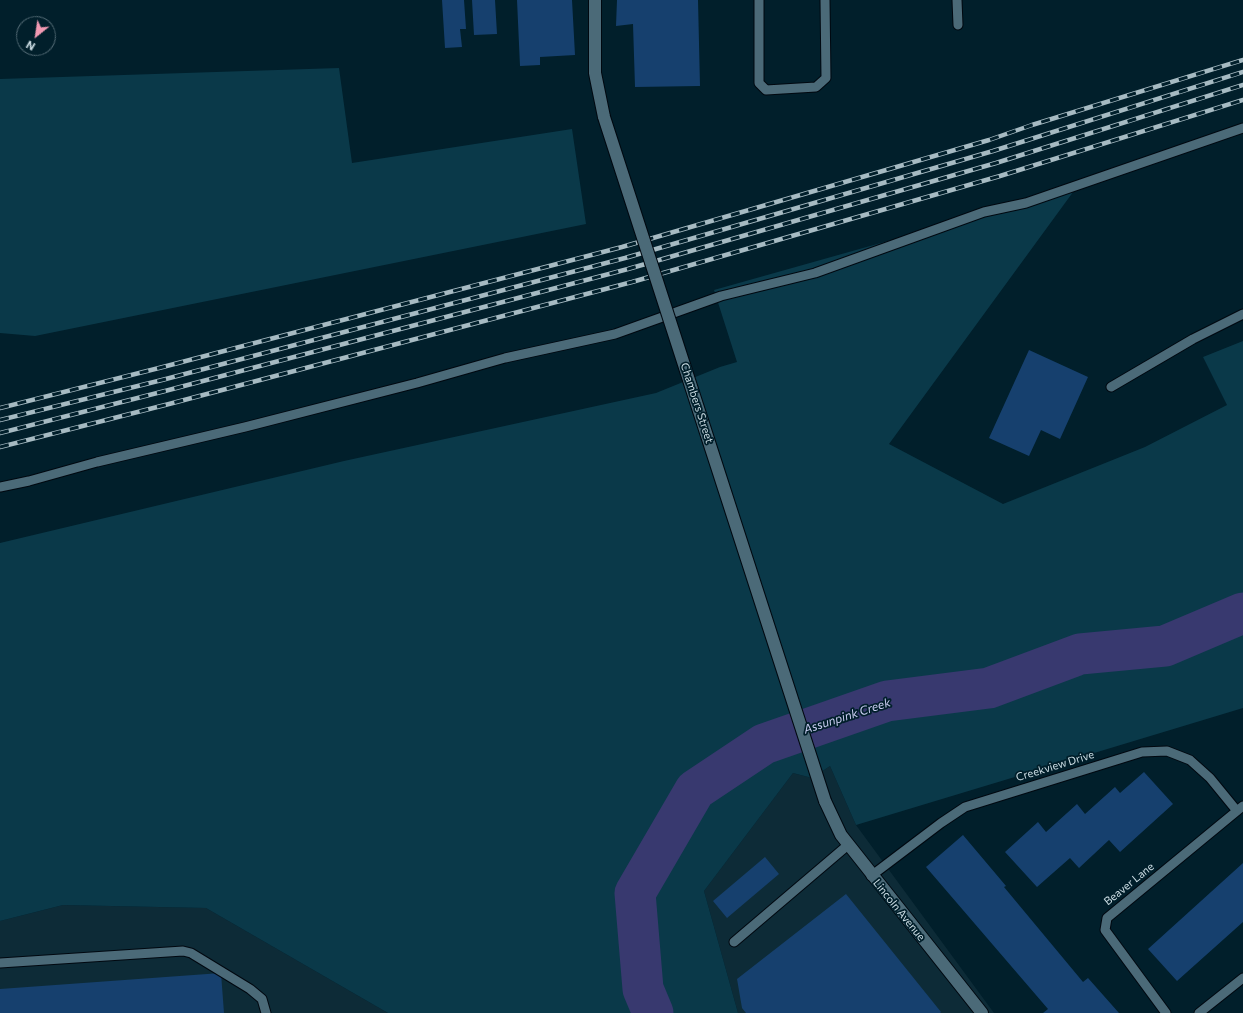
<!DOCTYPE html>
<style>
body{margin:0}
#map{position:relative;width:1243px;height:1013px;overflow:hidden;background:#011f2b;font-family:Commissioner,sans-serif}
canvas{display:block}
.north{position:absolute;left:16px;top:16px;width:40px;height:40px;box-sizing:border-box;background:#011f2b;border:1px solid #536b75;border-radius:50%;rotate:210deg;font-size:11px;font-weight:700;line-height:16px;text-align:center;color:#cddee5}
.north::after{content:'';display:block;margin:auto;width:14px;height:18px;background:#f19ab3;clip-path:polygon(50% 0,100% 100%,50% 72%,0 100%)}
</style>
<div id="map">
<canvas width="1243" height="1013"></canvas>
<div class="north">N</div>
</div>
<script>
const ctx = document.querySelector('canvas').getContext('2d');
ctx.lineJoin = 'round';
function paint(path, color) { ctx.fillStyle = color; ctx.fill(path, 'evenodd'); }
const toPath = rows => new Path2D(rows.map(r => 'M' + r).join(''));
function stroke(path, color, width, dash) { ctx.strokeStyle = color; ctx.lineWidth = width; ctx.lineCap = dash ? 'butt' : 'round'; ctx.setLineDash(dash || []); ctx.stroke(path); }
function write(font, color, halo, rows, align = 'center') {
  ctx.font = font + ' Commissioner,sans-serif'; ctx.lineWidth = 3.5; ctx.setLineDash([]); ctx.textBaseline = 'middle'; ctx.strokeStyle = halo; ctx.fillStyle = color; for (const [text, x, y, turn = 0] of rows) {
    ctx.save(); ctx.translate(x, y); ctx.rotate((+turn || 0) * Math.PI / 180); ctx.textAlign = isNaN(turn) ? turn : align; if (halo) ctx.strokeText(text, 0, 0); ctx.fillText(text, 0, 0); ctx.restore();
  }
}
paint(toPath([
 [830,766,856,825,994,1013,738,1013,704,891,793,773,812,778],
 [63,905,206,908,388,1013,0,1013,0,921]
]), '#0d2b37');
paint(toPath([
 [339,68,352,163,572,129,586,224,35,336,0,333,0,79],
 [1076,188,889,444,1003,504,1145,447,1227,405,1203,357,1243,341,1243,708,856,825,830,766,812,778,793,773,704,891,738,1013,388,1013,206,908,63,905,0,921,0,543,344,461,656,393,720,367,737,362,714,290]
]), '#0a3949');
stroke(toPath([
 [653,1013,643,989,635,893,695,790,764,744,887,701,989,688,1080,654,1165,646,1243,613]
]), '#38396f', 41);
paint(toPath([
 [442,0,464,0,466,29,460,29,462,47,445,48],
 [472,0,495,0,497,34,474,35],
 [517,0,572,0,575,55,540,57,540,65,520,66],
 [617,0,698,0,700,86,635,87,633,24,616,26],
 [1029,350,1088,377,1060,439,1041,430,1029,456,989,438],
 [1144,772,1173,804,1120,852,1109,840,1079,868,1070,858,1037,887,1005,852,1038,822,1046,832,1077,804,1085,814,1115,787,1120,793],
 [963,835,1006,886,1004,887,1083,982,1088,978,1119,1013,1043,1013,1048,1009,926,867],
 [765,857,779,874,727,918,713,901],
 [1243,863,1243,922,1177,981,1148,949],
 [846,894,941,1012,940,1013,746,1013,742,1008,737,979],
 [221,973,224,1013,0,1013,0,989]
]), '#16406e');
const service = toPath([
 [759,0,759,83,766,90,816,87,826,78,825,0],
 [957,0,958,25],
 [1111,387,1193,339,1243,314],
 [0,487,29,481,97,462,245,427,417,383,505,358,615,334,721,296,815,273,984,212,1026,203,1243,128],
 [871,876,941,823,965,807,1142,752,1167,751,1190,760,1210,778,1237,811],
 [734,942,848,845],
 [0,963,183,951,191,953,250,989,262,999,266,1013],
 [1166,1013,1105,930,1107,918,1243,806],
 [1199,1013,1243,978]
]);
const tertiary = toPath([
 [595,0,595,73,604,117],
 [825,801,841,835,982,1013]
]);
stroke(service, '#000810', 11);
stroke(tertiary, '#000810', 14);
stroke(service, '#4b6a78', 9);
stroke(tertiary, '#4b6a78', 12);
const rail = toPath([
 [0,408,159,368,622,247,989,140,1032,125,1243,60],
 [0,420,162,380,625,258,993,151,1243,72],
 [0,433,165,391,628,269,996,163,1243,85],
 [0,447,169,404,632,282,1000,176,1243,100]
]);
stroke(rail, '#a6bac2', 4.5);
stroke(rail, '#011f2b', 3, [9]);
const tertiaryBridge = toPath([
 [604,117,825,801]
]);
stroke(tertiaryBridge, '#000810', 14, []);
stroke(tertiaryBridge, '#4b6a78', 12);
write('11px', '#cddee5', '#011f2b', [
 ["Chambers Street",697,403,72],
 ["Creekview Drive",1055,766,-17],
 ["Beaver Lane",1129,884,-39],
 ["Lincoln Avenue",899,910,51]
]);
write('italic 12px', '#c9cdf0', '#011f2b', [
 ["Assunpink Creek",847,716,-18]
]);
</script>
